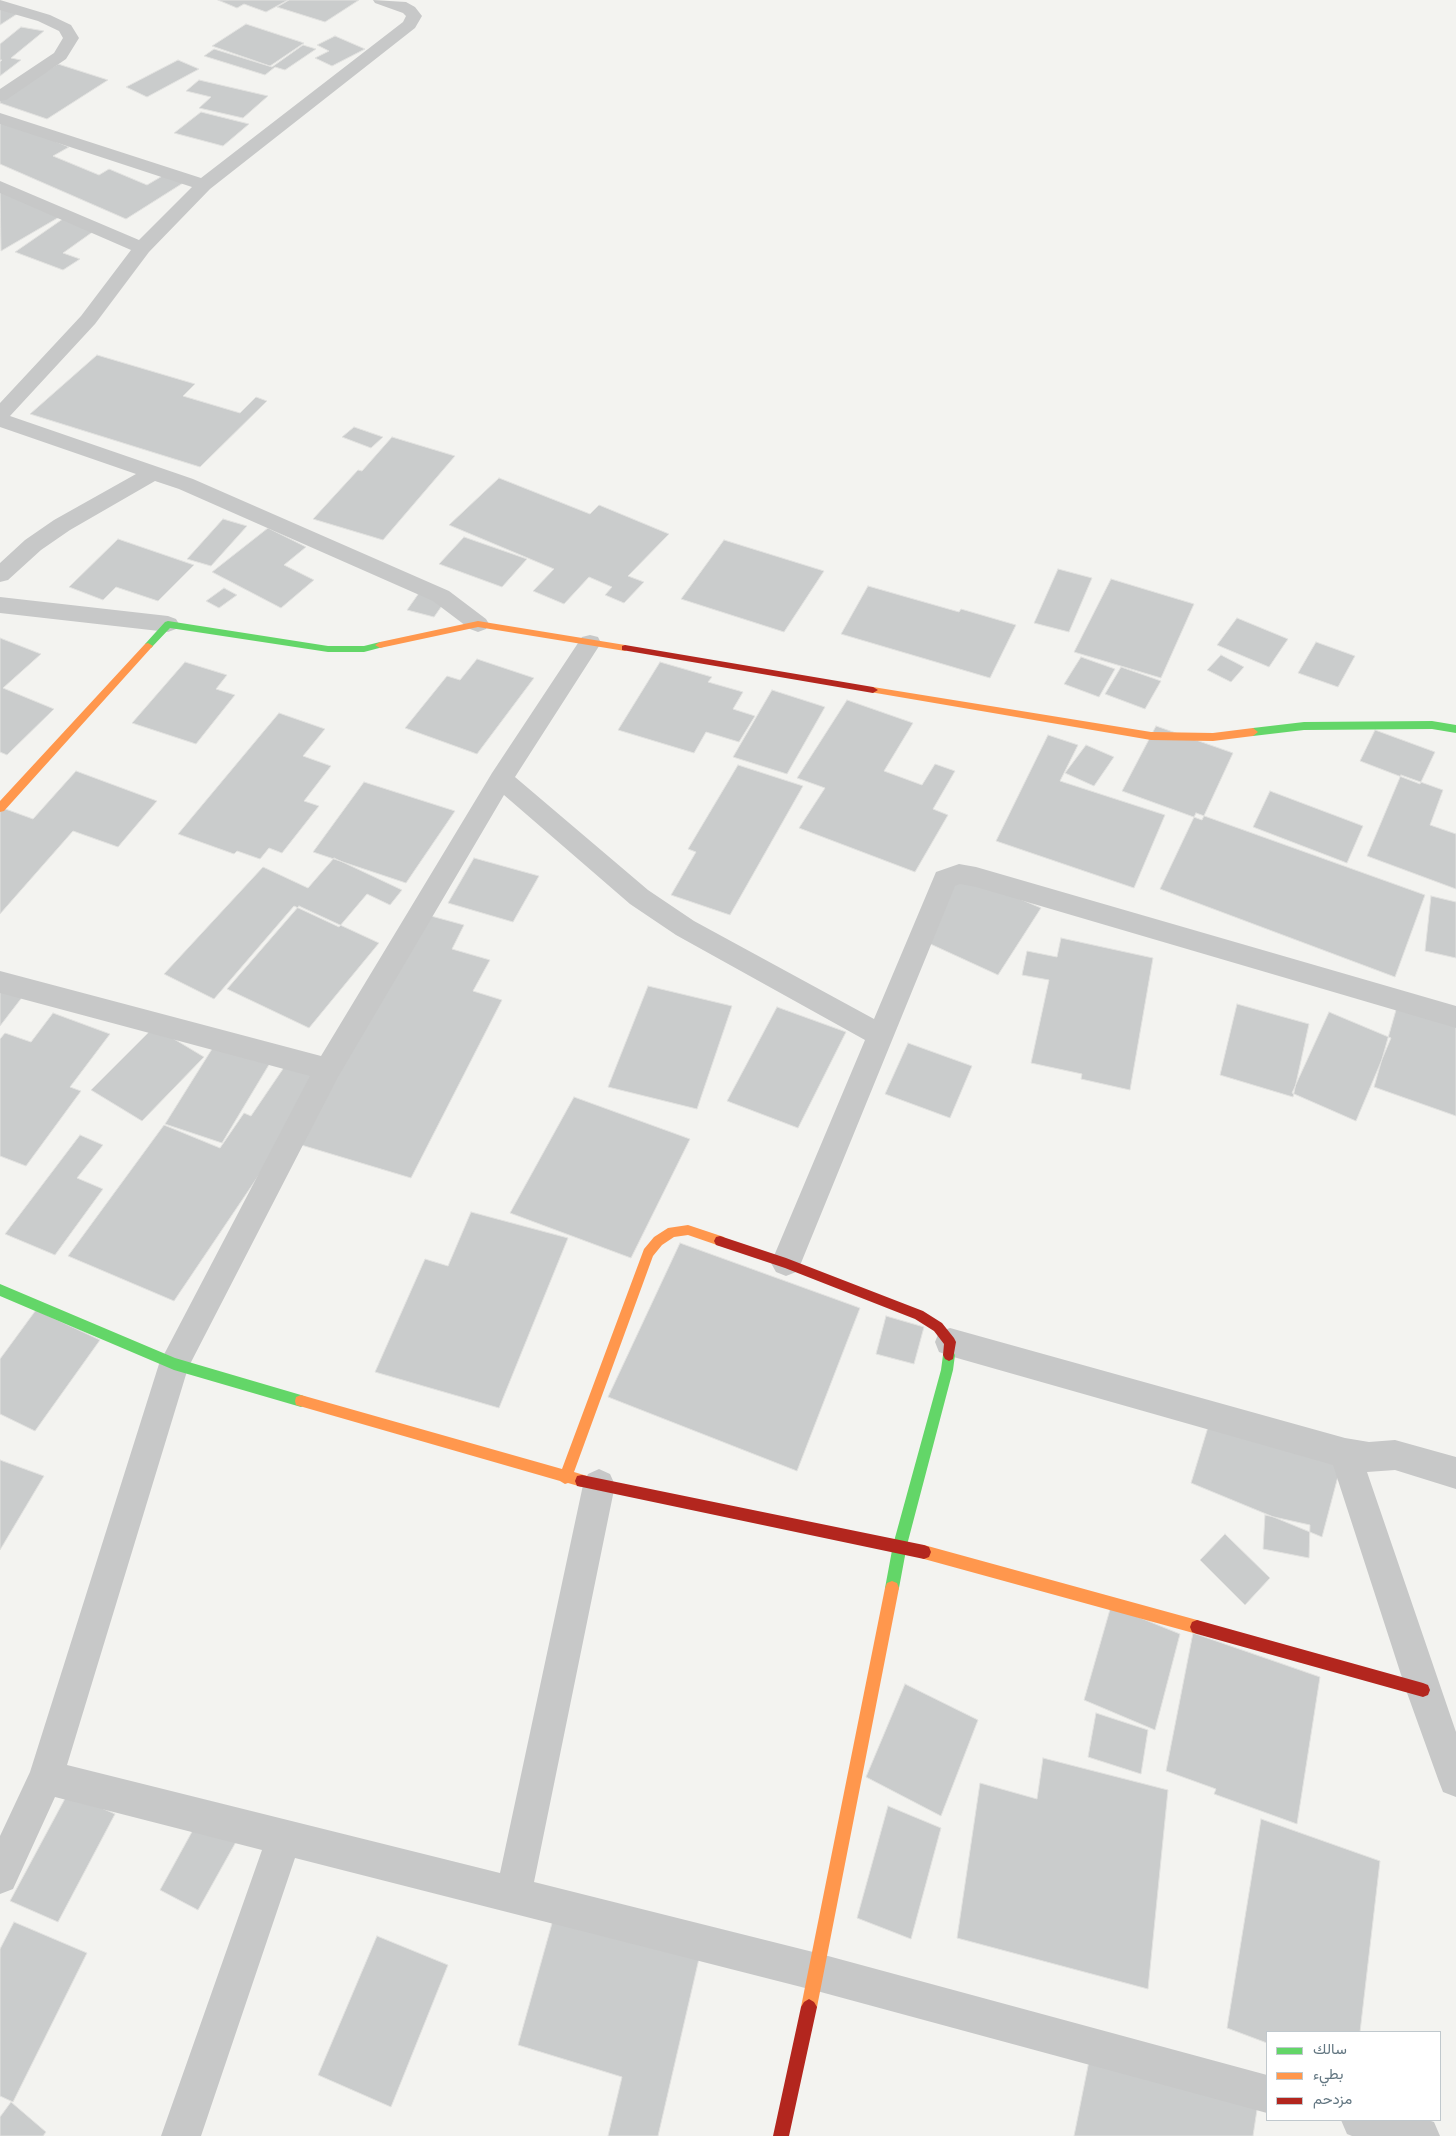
<!DOCTYPE html>
<meta charset="utf-8">
<style>
body{margin:0}
#map{position:relative;width:1456px;height:2136px;overflow:hidden;background:#f3f3f0;font-family:"Asap Condensed",Vazirmatn,sans-serif}
canvas{display:block}
.legend{position:absolute;left:1266px;top:2031px;width:175px;height:90px;box-sizing:border-box;background:#fff;border:1px solid #c0c8cd;margin:0;padding:6px 9px;list-style:none;font-size:15px;color:#627681}
.legend li{display:flex;align-items:center;gap:10px;height:25px}
.legend b{width:25px;border:1px solid #c0c8cd}
</style>
<div id="map">
<canvas width="1456" height="2136"></canvas>
<ul class="legend">
<li><b style="height:6px;background:#63d668"></b>سالك</li>
<li><b style="height:6px;background:#ff974d"></b>بطيء</li>
<li><b style="height:6px;background:#b3261e"></b>مزدحم</li>
</ul>
</div>
<script>
const ctx = document.querySelector('canvas').getContext('2d');
ctx.lineJoin = 'round';
function paint(path, color) { ctx.fillStyle = color; ctx.fill(path, 'evenodd'); }
const toPath = rows => new Path2D(rows.map(r => 'M' + r).join(''));
function stroke(path, color, width, dash) { ctx.strokeStyle = color; ctx.lineWidth = width; ctx.lineCap = dash ? 'butt' : 'round'; ctx.setLineDash(dash || []); ctx.stroke(path); }
const building = toPath([
 [218,0,288,0,266,12,244,4,237,8,218,0],
 [289,0,359,0,325,22,277,7,289,0],
 [0,6,20,12,0,25,0,6],
 [246,24,304,43,270,66,212,46,246,24],
 [21,27,44,31,11,58,21,60,0,76,0,62,2,60,0,60,0,44,21,27],
 [335,36,365,49,332,66,315,58,329,51,317,45,335,36],
 [303,45,316,49,285,70,275,67,265,75,204,56,214,49,272,67,303,45],
 [178,60,199,69,147,97,126,87,178,60],
 [58,64,108,80,47,119,0,103,0,100,58,64],
 [199,80,268,96,243,118,199,108,211,97,186,91,199,80],
 [201,112,249,124,223,146,174,133,201,112],
 [7,121,69,147,53,156,99,175,109,169,147,185,164,175,183,183,126,219,0,164,0,124,7,121],
 [0,189,61,216,1,251,0,189],
 [70,214,101,226,63,253,80,259,63,270,15,252,70,214],
 [97,355,195,384,183,396,240,413,256,397,267,401,200,467,30,414,97,355],
 [354,427,383,437,371,448,342,437,354,427],
 [392,437,455,456,383,540,313,519,358,470,362,471,392,437],
 [499,478,590,514,599,505,669,534,628,576,644,582,624,603,605,595,612,587,589,577,564,604,533,591,554,569,449,525,499,478],
 [223,519,247,526,211,566,187,559,223,519],
 [268,528,306,547,284,565,314,580,281,608,212,572,268,528],
 [464,537,527,559,502,587,439,564,464,537],
 [118,539,194,565,158,601,116,587,103,600,69,587,118,539],
 [724,540,824,571,784,632,681,599,724,540],
 [1058,569,1092,578,1069,632,1034,623,1058,569],
 [1111,579,1194,604,1161,678,1074,652,1111,579],
 [868,586,959,612,961,609,1016,625,990,678,841,634,868,586],
 [224,588,237,595,219,608,206,601,224,588],
 [419,593,446,600,434,617,407,610,419,593],
 [1237,618,1288,639,1269,667,1217,645,1237,618],
 [0,638,41,654,3,688,54,709,7,755,0,752,0,638],
 [1316,642,1355,656,1338,687,1298,673,1316,642],
 [1221,655,1244,667,1231,682,1207,670,1221,655],
 [1081,657,1115,669,1099,697,1064,684,1081,657],
 [477,659,534,678,477,754,405,728,447,676,460,680,477,659],
 [185,662,227,675,216,689,235,695,196,744,132,723,185,662],
 [660,662,712,677,708,682,743,692,733,709,755,716,739,742,706,732,694,753,618,730,660,662],
 [1121,667,1161,681,1145,709,1105,694,1121,667],
 [772,690,825,707,787,774,733,757,772,690],
 [847,700,913,723,884,771,922,785,935,764,955,771,933,809,948,815,915,872,799,828,825,788,797,778,847,700],
 [279,713,325,729,303,756,331,766,304,801,319,806,282,853,269,848,260,859,237,851,234,854,178,834,279,713],
 [1156,726,1233,753,1202,820,1122,791,1156,726],
 [1375,730,1435,752,1420,784,1360,761,1375,730],
 [1048,735,1078,745,1060,781,1165,815,1134,888,996,841,1048,735],
 [1086,745,1114,757,1094,786,1065,773,1086,745],
 [738,765,803,786,730,915,671,895,696,852,688,849,738,765],
 [76,771,157,801,118,847,73,831,0,914,0,807,33,819,76,771],
 [1401,775,1443,790,1430,825,1456,834,1456,889,1367,856,1401,775],
 [364,782,455,811,406,883,313,852,364,782],
 [1270,791,1363,826,1347,863,1253,827,1270,791],
 [1196,813,1425,895,1395,977,1160,889,1196,813],
 [334,858,402,890,390,905,367,894,339,927,294,906,214,999,164,974,263,867,308,888,334,858],
 [474,858,539,876,513,922,448,903,474,858],
 [957,872,1041,908,998,975,913,936,957,872],
 [1431,896,1456,902,1456,958,1425,951,1431,896],
 [299,906,379,943,309,1028,227,989,299,906],
 [420,913,464,925,452,949,490,960,473,991,502,1000,411,1178,298,1144,420,913],
 [1061,938,1153,958,1130,1090,1081,1079,1082,1074,1031,1063,1049,980,1022,975,1027,951,1057,957,1061,938],
 [0,977,30,987,0,1026,0,977],
 [648,986,732,1006,697,1109,608,1087,648,986],
 [1398,1003,1456,1022,1456,1116,1374,1087,1398,1003],
 [1237,1004,1309,1024,1293,1097,1220,1075,1237,1004],
 [777,1007,846,1032,798,1128,727,1101,777,1007],
 [1329,1012,1391,1038,1356,1121,1292,1093,1329,1012],
 [53,1013,110,1034,70,1087,81,1091,26,1166,0,1156,0,1039,5,1033,31,1042,53,1013],
 [154,1027,204,1057,142,1121,91,1090,154,1027],
 [217,1041,273,1058,222,1143,165,1124,217,1041],
 [908,1043,972,1066,950,1118,885,1094,908,1043],
 [289,1060,327,1074,174,1301,68,1256,164,1125,220,1148,244,1113,251,1116,289,1060],
 [574,1097,690,1139,631,1258,510,1213,574,1097],
 [80,1135,103,1145,77,1178,103,1189,55,1255,5,1234,80,1135],
 [471,1212,568,1238,499,1408,375,1372,425,1259,448,1266,471,1212],
 [680,1243,860,1308,797,1471,608,1397,680,1243],
 [36,1310,100,1340,35,1431,0,1414,0,1359,36,1310],
 [886,1316,924,1327,914,1364,876,1354,886,1316],
 [1212,1414,1341,1465,1322,1537,1191,1483,1212,1414],
 [0,1460,44,1476,0,1550,0,1460],
 [1265,1515,1310,1525,1309,1558,1263,1549,1265,1515],
 [1225,1534,1270,1578,1245,1605,1200,1560,1225,1534],
 [1111,1606,1180,1634,1155,1730,1084,1700,1111,1606],
 [1193,1633,1320,1677,1297,1824,1214,1794,1216,1789,1166,1771,1193,1633],
 [905,1684,978,1720,941,1816,866,1777,905,1684],
 [1096,1713,1148,1730,1141,1774,1088,1757,1096,1713],
 [1043,1758,1168,1790,1148,1989,957,1938,980,1783,1037,1799,1043,1758],
 [68,1793,115,1814,58,1922,10,1901,68,1793],
 [888,1806,941,1828,911,1939,857,1918,888,1806],
 [199,1819,237,1840,198,1910,160,1890,199,1819],
 [1261,1819,1380,1861,1360,2032,1267,2032,1267,2043,1227,2028,1261,1819],
 [556,1909,701,1950,658,2136,608,2136,622,2077,518,2045,556,1909],
 [14,1922,87,1953,13,2102,0,2096,0,1949,14,1922],
 [377,1936,448,1965,391,2107,318,2075,377,1936],
 [1095,2031,1260,2090,1253,2136,1074,2136,1095,2031],
 [11,2102,46,2132,43,2136,0,2136,0,2117,11,2102]
]);
paint(building, '#cacccc');
stroke(building, '#e2e2e0', 1);
paint(toPath([
 [0,0,50,15,71,25,79,38,66,59,6,100,0,101,0,89,54,53,63,38,59,31,38,21,0,10,0,0],
 [373,0,406,2,415,7,422,16,415,28,210,189,149,252,95,324,10,416,193,479,449,591,486,619,489,624,486,629,478,632,470,629,433,601,179,489,155,481,70,530,41,550,8,580,0,582,0,563,25,540,54,520,136,474,0,427,0,403,81,316,131,250,0,193,0,181,139,240,192,187,0,124,0,113,201,178,403,22,406,16,403,13,375,3,373,0],
 [0,597,168,616,176,619,179,624,176,629,168,632,0,613,0,597],
 [590,635,598,637,601,643,515,777,648,890,694,921,874,1019,936,872,959,864,976,867,1456,1006,1456,1028,976,887,960,884,955,886,801,1263,796,1272,786,1276,776,1272,771,1263,865,1040,676,935,630,904,504,795,338,1077,188,1368,67,1765,500,1873,583,1485,588,1474,599,1469,610,1474,615,1485,534,1882,817,1953,1267,2075,1267,2113,817,1991,295,1858,201,2136,161,2136,262,1850,55,1797,13,1889,0,1894,0,1836,30,1772,159,1364,310,1076,0,993,0,971,321,1056,492,773,582,637,590,635],
 [950,1328,1345,1438,1369,1442,1395,1440,1456,1457,1456,1489,1395,1470,1367,1472,1456,1732,1456,1797,1443,1792,1438,1779,1406,1690,1333,1465,950,1356,939,1352,935,1342,939,1332,950,1328],
 [1341,2120,1428,2120,1434,2122,1440,2136,1352,2136,1347,2134,1341,2120]
]), '#c7c8c8');
paint(toPath([
 [168,621,328,646,364,646,380,642,385,645,383,647,364,652,328,652,170,628,151,648,145,648,145,644,165,622,168,621],
 [1432,721,1456,725,1456,733,1432,729,1304,730,1253,736,1248,732,1253,728,1304,722,1432,721],
 [0,1284,175,1358,301,1395,306,1397,307,1401,306,1405,301,1407,174,1370,0,1296,0,1284],
 [949,1349,953,1351,955,1355,953,1370,907,1545,899,1588,897,1593,892,1595,887,1593,885,1588,893,1545,941,1370,943,1355,945,1351,949,1349]
]), '#63d668');
paint(toPath([
 [478,621,625,645,630,648,625,651,478,627,380,648,375,645,380,642,478,621],
 [148,643,153,646,151,648,4,811,0,812,0,801,145,644,148,643],
 [873,687,1151,732,1213,733,1253,728,1258,732,1253,736,1213,741,1151,740,870,692,868,690,873,687],
 [688,1225,724,1237,726,1241,724,1245,720,1246,688,1235,674,1237,662,1245,653,1256,574,1472,587,1476,589,1481,587,1486,582,1487,568,1483,565,1484,560,1481,296,1405,295,1401,296,1397,301,1395,562,1469,644,1249,654,1237,668,1228,688,1225],
 [924,1545,1197,1620,1202,1622,1204,1627,1202,1632,1197,1634,924,1559,919,1557,917,1552,919,1547,924,1545],
 [892,1581,897,1583,899,1588,817,2007,814,2012,809,2015,804,2012,801,2007,885,1588,887,1583,892,1581]
]), '#ff974d');
paint(toPath([
 [625,645,873,687,878,690,873,693,622,650,622,646,625,645],
 [720,1236,786,1258,923,1311,942,1323,954,1338,956,1342,953,1359,949,1361,945,1359,943,1355,944,1344,934,1331,915,1319,785,1268,716,1245,714,1241,716,1237,720,1236],
 [582,1475,924,1545,929,1547,931,1552,929,1557,924,1559,582,1487,577,1486,575,1481,577,1476,582,1475],
 [1197,1620,1423,1683,1428,1685,1430,1690,1428,1695,1423,1697,1197,1634,1192,1632,1190,1627,1192,1622,1197,1620],
 [809,1999,814,2002,817,2007,789,2136,773,2136,801,2007,804,2002,809,1999]
]), '#b3261e');
</script>
